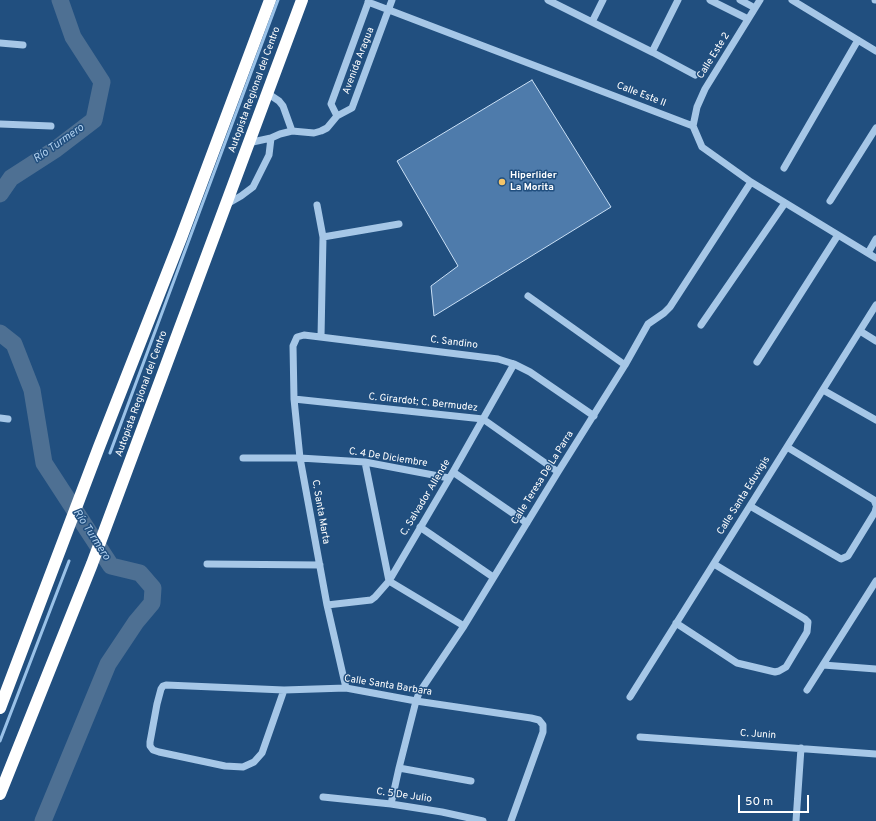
<!DOCTYPE html>
<meta charset="utf-8">
<style>
body{margin:0}
#map{position:relative;width:876px;height:821px;overflow:hidden;background:#214f7f;font-family:Overpass,sans-serif}
canvas{display:block}
.scale{position:absolute;left:738px;top:795px;width:71px;height:18px;box-sizing:border-box;border:2px solid #fff;border-top:0;padding-left:5px;font-size:12px;line-height:14px;white-space:nowrap;color:#fff;-webkit-text-stroke:3px #214f7f;paint-order:stroke}
</style>
<div id="map">
<canvas width="876" height="821"></canvas>
<div class="scale">50 m</div>
</div>
<script>
const ctx = document.querySelector('canvas').getContext('2d');
ctx.lineJoin = 'round';
const toPath = rows => new Path2D(rows.map(r => 'M' + r).join(''));
function stroke(path, color, width, dash) { ctx.strokeStyle = color; ctx.lineWidth = width; ctx.lineCap = dash ? 'butt' : 'round'; ctx.setLineDash(dash || []); ctx.stroke(path); }
function paint(path, color) { ctx.fillStyle = color; ctx.fill(path, 'evenodd'); }
function write(font, color, halo, rows, align = 'center') {
  ctx.font = font + ' Overpass,sans-serif'; ctx.lineWidth = 3; ctx.setLineDash([]); ctx.textBaseline = 'middle'; ctx.strokeStyle = halo; ctx.fillStyle = color; for (const [text, x, y, turn = 0] of rows) {
    ctx.save(); ctx.translate(x, y); ctx.rotate((+turn || 0) * Math.PI / 180); ctx.textAlign = isNaN(turn) ? turn : align; if (halo) ctx.strokeText(text, 0, 0); ctx.fillText(text, 0, 0); ctx.restore();
  }
}
stroke(toPath([
 [110,453,278,0],
 [0,741,69,561]
]), '#9ac2e8', 3);
stroke(toPath([
 [0,194,11,178,56,149,94,120,102,82,73,37,60,0],
 [0,333,14,344,32,390,44,463,111,566,140,573,153,588,152,603,136,622,108,664,43,821]
]), '#4e7093', 17);
const building = toPath([
 [532,80,611,207,434,316,431,286,458,266,397,161,532,80]
]);
paint(building, '#4e7bab');
stroke(building, '#cae0f6', 1);
stroke(toPath([
 [548,0,652,52,695,75],
 [710,0,748,19],
 [740,0,755,8],
 [792,0,876,51],
 [875,0,876,0],
 [368,2,693,126,702,147,751,182,876,258],
 [592,22,603,0],
 [0,43,23,45],
 [652,52,678,0],
 [267,93,279,101,283,106,292,131],
 [337,116,331,104,369,0],
 [0,124,51,126],
 [693,126,697,107,705,89,760,0],
 [248,143,271,138],
 [784,168,858,40],
 [830,201,876,128],
 [227,204,241,196,253,187,269,155,271,138,280,134,292,131,314,133,321,131,327,128,337,116,352,108,392,0],
 [317,205,323,237,321,337],
 [323,237,399,224],
 [868,253,876,239],
 [528,296,625,365],
 [701,325,785,203],
 [860,331,876,341],
 [757,362,838,235],
 [823,390,876,420],
 [294,399,483,419,558,472],
 [0,418,8,419],
 [787,447,874,500,876,505],
 [243,458,300,458,365,462,449,478],
 [365,462,389,581],
 [453,472,527,523],
 [750,506,841,559,848,556,875,512,876,508],
 [420,527,493,577],
 [207,564,320,565],
 [389,581,464,626],
 [327,605,371,600,375,597,389,581,453,472,514,364],
 [676,623,737,663,775,672,779,671,786,667,807,632,808,622,805,619,714,564],
 [823,665,876,669],
 [346,688,327,605,300,458,294,399,293,346,297,337,304,335,498,359,514,364,530,372,594,416],
 [284,690,262,753,254,762,243,767,225,766,159,752,153,750,150,746,150,742,157,704,161,689,163,686,166,685,284,690,346,688,416,701,531,718,539,720,543,725,543,732,511,821],
 [807,690,876,581],
 [630,697,876,305],
 [640,737,876,754],
 [399,768,471,781],
 [323,797,391,804,442,812,483,821],
 [391,804,399,768,416,701,419,693,464,626,558,472,625,365,648,324,664,313,670,307,751,182],
 [796,821,801,748]
]), '#a6c7e7', 7);
stroke(toPath([
 [0,708,99,447,181,238,270,0],
 [0,794,92,564,302,0]
]), '#fff', 12);
for (const [x, y, r, color] of [
 [502,182,4,"#f4c468"]
]) { const dot = new Path2D(); dot.arc(x, y, r, 0, 2 * Math.PI); ctx.fillStyle = color; ctx.fill(dot); stroke(dot, '#214f7f', 1.5); }
write('10px', '#fff', '#214f7f', [
 ["Calle Este 2",714,56,-58],
 ["Avenida Aragua",359,61,-69],
 ["Autopista Regional del Centro",255,90,-70],
 ["Calle Este II",641,95,21],
 ["C. Sandino",454,343,7],
 ["Autopista Regional del Centro",142,394,-70],
 ["C. Girardot; C. Bermudez",423,403,6],
 ["C. 4 De Diciembre",388,458,9],
 ["Calle Teresa De La Parra",543,478,-58],
 ["Calle Santa Eduvigis",744,496,-58],
 ["C. Salvador Allende",426,498,-59],
 ["C. Santa Marta",320,512,80],
 ["Calle Santa Barbara",388,686,9],
 ["C. Junin",758,735,4],
 ["C. 5 De Julio",404,796,8]
]);
write('bold 10px', '#fff', '#214f7f', [
 ["Hiperlider",510,176],
 ["La Morita",510,188]
], 'left');
write('italic 11px', '#b2d1ef', '#214f7f', [
 ["Río Turmero",59,144,-35],
 ["Río Turmero",91,535,57]
]);
</script>
